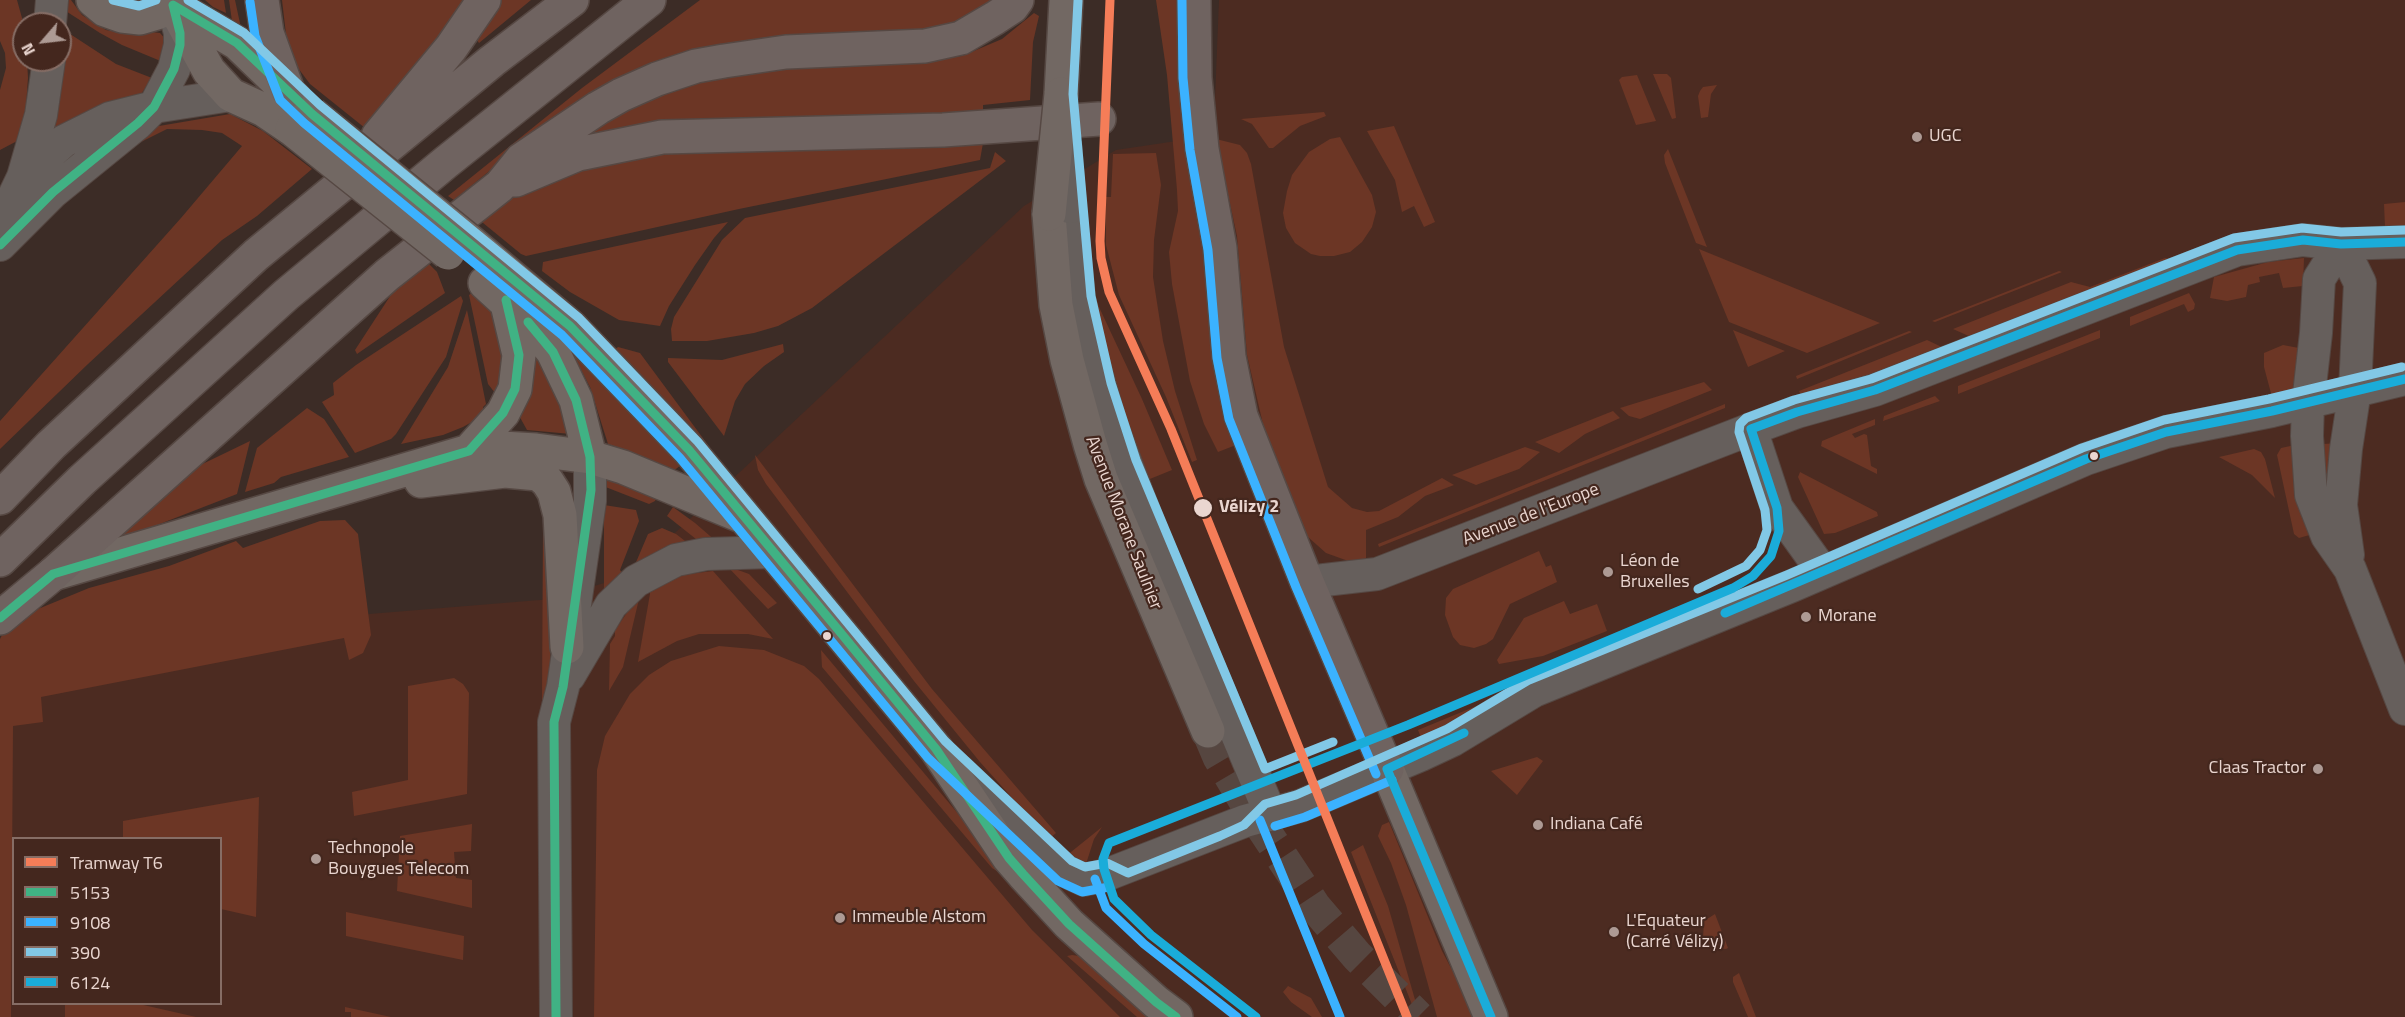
<!DOCTYPE html>
<meta charset="utf-8">
<style>
body{margin:0}
#map{position:relative;width:2405px;height:1017px;overflow:hidden;background:#3c2c26;font-family:"Titillium Web",sans-serif}
canvas{display:block}
.legend{position:absolute;left:12px;top:837px;width:210px;height:168px;box-sizing:border-box;background:#44271e;border:2px solid #866d65;margin:0;padding:8px 10px;list-style:none;font-size:18px;color:#ead6d0}
.legend li{display:flex;align-items:center;gap:12px;height:30px}
.legend b{width:30px;border:2px solid #866d65}
.north{position:absolute;left:12px;top:12px;width:60px;height:60px;box-sizing:border-box;background:#44271e;border:2px solid #866d65;border-radius:50%;rotate:242deg;font-size:16px;font-weight:700;line-height:24px;text-align:center;color:#ead6d0}
.north::after{content:'';display:block;margin:auto;width:21px;height:27px;background:#ad9a94;clip-path:polygon(50% 0,100% 100%,50% 72%,0 100%)}
</style>
<div id="map">
<canvas width="2405" height="1017"></canvas>
<ul class="legend">
<li><b style="height:8px;background:#f57d58"></b>Tramway T6</li>
<li><b style="height:8px;background:#40b284"></b>5153</li>
<li><b style="height:8px;background:#3bb2ff"></b>9108</li>
<li><b style="height:8px;background:#82c8e6"></b>390</li>
<li><b style="height:8px;background:#1aacd9"></b>6124</li>
</ul>
<div class="north">N</div>
</div>
<script>
const ctx = document.querySelector('canvas').getContext('2d');
ctx.lineJoin = 'round';
function paint(path, color) { ctx.fillStyle = color; ctx.fill(path, 'evenodd'); }
const toPath = rows => new Path2D(rows.map(r => 'M' + r).join(''));
function stroke(path, color, width, dash) { ctx.strokeStyle = color; ctx.lineWidth = width; ctx.lineCap = dash ? 'butt' : 'round'; ctx.setLineDash(dash || []); ctx.stroke(path); }
function write(font, color, halo, rows, align = 'center') {
  ctx.font = font + ' "Titillium Web",sans-serif'; ctx.lineWidth = 4.5; ctx.setLineDash([]); ctx.textBaseline = 'middle'; ctx.strokeStyle = halo; ctx.fillStyle = color; for (const [text, x, y, turn = 0] of rows) {
    ctx.save(); ctx.translate(x, y); ctx.rotate((+turn || 0) * Math.PI / 180); ctx.textAlign = isNaN(turn) ? turn : align; if (halo) ctx.strokeText(text, 0, 0); ctx.fillText(text, 0, 0); ctx.restore();
  }
}
paint(toPath([
 [1219,0,2405,0,2405,1017,0,1017,0,662,138,633,552,599,630,575,1024,206,1116,150,1217,135,1215,100],
 [14,838,220,838,220,1004,14,1004]
]), '#4c2b21');
paint(toPath([
 [0,0,17,0,22,18,24,60,27,60,28,78,26,106,19,140,0,150,0,90,6,68,5,53,0,41],
 [62,0,71,0,82,15,106,30,134,35,152,32,160,33,168,42,163,62,122,45,100,33,61,8],
 [205,0,224,0,226,13,213,7],
 [229,0,235,0,241,28,238,29,232,21],
 [282,0,468,0,456,18,365,128,310,84,298,68,287,43],
 [499,0,531,0,479,43,477,40],
 [700,0,1000,0,970,19,931,33,814,39,542,128,454,200,448,196,582,88],
 [1156,0,1177,0,1178,74,1186,136,1236,445,1218,452,1204,424,1190,381,1172,284,1169,252,1178,211,1177,190,1167,75],
 [1034,13,1039,16,1033,42,1030,100,983,105,983,112,598,135,594,131,622,112,659,95,704,80,786,67,904,64,962,56,1002,39],
 [64,30,116,64,152,78,135,103,53,137,52,122,62,56,62,31],
 [1653,74,1667,74,1671,78,1676,118,1672,119],
 [1637,75,1656,121,1636,125,1619,80,1622,77],
 [1717,85,1711,94,1708,117,1701,118,1698,96,1700,91,1703,87],
 [1324,112,1326,116,1300,126,1273,148,1269,148,1252,124,1241,119],
 [230,114,263,131,312,169,257,216,222,240,88,364,0,449,0,421,181,218,242,146,222,133,202,130,167,129,137,144,153,127],
 [1394,126,1435,222,1424,227,1414,206,1402,212,1395,180,1367,131],
 [1340,137,1372,195,1376,212,1372,227,1362,242,1350,252,1334,256,1320,256,1311,254,1295,243,1286,228,1283,213,1287,191,1292,175,1309,152,1330,139],
 [1216,139,1240,145,1247,153,1251,164,1284,347,1328,487,1352,508,1367,512,1379,511,1442,478,1454,485,1425,496,1398,517,1366,530,1366,561,1351,562,1326,553,1308,537,1300,523,1266,437,1247,355,1237,236],
 [874,143,935,147,983,143,980,160,739,209,526,256,521,254,477,218,505,198,565,172,661,153],
 [1668,149,1707,247,1696,243,1665,163,1664,155],
 [995,152,1006,161,812,308,778,326,754,333,707,341,672,341,671,329,674,317,722,240,745,218,990,168],
 [1156,153,1161,185,1154,240,1153,277,1163,341,1175,391,1197,460,1192,462,1166,397,1119,295,1106,245,1106,197,1111,197,1113,154],
 [2405,202,2405,226,2385,227,2384,204],
 [728,222,714,238,695,265,669,306,660,326,619,320,570,292,542,271,543,262],
 [1699,249,1880,323,1807,353,1729,322],
 [2165,258,2170,259,1971,337,1953,329,2071,282,2090,287],
 [2304,258,2303,286,2283,288,2279,273,2259,277,2260,282,2248,285,2246,297,2227,301,2210,298,2214,277,2268,262],
 [420,264,429,264,437,272,445,293,357,354,355,350,396,287],
 [2059,271,2062,272,1935,322,1932,321],
 [477,289,487,297,507,341,499,398,488,384,469,295],
 [1093,289,1099,307,1142,399,1172,470,1140,483,1094,334],
 [2189,293,2195,304,2194,309,2188,312,2184,304,2130,326,2130,317],
 [461,296,463,301,446,357,396,434,391,439,355,453,322,402,334,395,333,383,356,365],
 [467,310,486,404,483,407,484,415,463,427,443,435,401,444,448,367],
 [1733,330,1785,351,1748,367],
 [2100,330,2100,338,1958,394,1958,386],
 [1909,331,1912,332,1797,379,1796,376],
 [1927,340,1946,349,1882,372,1801,395,1799,391],
 [566,344,681,465,672,472,629,451,608,444,590,387,578,364,561,345],
 [783,344,784,352,764,366,745,384,735,401,724,436,668,362,668,358,722,360],
 [2283,345,2299,348,2296,390,2272,397,2264,367,2264,353],
 [618,347,640,353,708,445,701,449,613,351],
 [529,351,541,352,571,434,527,430,517,412],
 [1704,382,1712,390,1640,419,1629,416,1620,408],
 [1935,396,1940,401,1883,421,1884,416],
 [1725,404,1725,408,1379,547,1378,544],
 [307,408,324,419,349,457,281,477,274,483,245,492,257,448],
 [1613,411,1620,418,1585,434,1559,453,1535,442],
 [1875,419,1875,425,1852,434,1855,438,1864,434,1867,435,1871,466,1877,469,1877,474,1821,446,1822,441],
 [250,441,237,494,116,541,114,531,190,470],
 [2340,443,2335,517,2325,486,2323,444],
 [2295,445,2313,534,2299,538,2294,534,2277,455,2281,448],
 [1525,447,1540,452,1519,469,1476,485,1452,475],
 [2254,449,2261,452,2265,459,2275,498,2252,475,2219,457],
 [755,455,932,689,1056,833,1049,839,980,762,914,681,766,484,758,470],
 [1800,472,1877,512,1878,516,1835,533,1824,534,1798,477],
 [607,475,657,497,655,501,649,504,603,486],
 [604,505,636,510,639,521,620,570,624,575,604,597],
 [673,507,695,523,717,542,701,543,667,516],
 [345,520,358,534,371,635,363,653,349,660,344,638,41,697,43,722,13,726,11,1017,0,1017,0,639,4,631,38,609,89,588,169,566,236,541,243,548,320,521],
 [543,522,548,522,550,554,550,682,546,703,542,703],
 [662,528,676,534,689,544,634,567,648,534],
 [1539,551,1546,567,1551,565,1557,582,1510,604,1493,639,1486,644,1474,648,1460,645,1453,637,1445,615,1446,598,1453,589],
 [727,566,749,574,777,603,768,609],
 [713,571,773,639,748,634,699,634,677,641,638,662,650,594,648,587,681,575],
 [639,599,623,667,609,691,610,644,615,636,615,630,633,604],
 [1564,601,1570,614,1597,604,1607,631,1543,656,1499,664,1497,660,1524,618],
 [719,646,764,650,804,666,819,679,1032,930,1120,1017,594,1017,597,770,605,736,630,694,649,675,671,661],
 [821,650,1006,871,1003,875,992,868,822,667],
 [454,678,463,684,469,693,467,794,354,816,352,792,408,780,408,686],
 [1486,702,1488,702,1423,743,1418,730],
 [1537,757,1543,761,1517,795,1491,771],
 [259,797,256,917,221,909,220,838,123,838,123,821],
 [1389,822,1442,951,1477,1017,1437,1017,1406,905,1391,863,1378,836,1382,825],
 [472,824,471,851,454,852,456,878,472,880,472,908,397,891,400,836],
 [1102,827,1094,839,1086,864,1066,856],
 [1363,845,1388,906,1420,1017,1417,1017,1351,852],
 [346,912,464,936,463,960,346,936],
 [1715,914,1728,948,1726,949,1712,948,1703,938,1704,921],
 [1072,955,1079,956,1088,961,1154,1017,1137,1017,1067,956],
 [1739,973,1756,1017,1748,1017,1733,982,1733,977],
 [1288,986,1311,998,1322,1017,1312,1017,1291,1002,1283,992],
 [65,1004,139,1004,196,1017,65,1017],
 [345,1007,391,1017,351,1017,351,1012,345,1012]
]), '#6c3625');
stroke(toPath([
 [1208,731,1219,757,1248,806,1315,907,1357,956,1418,1017]
]), '#564640', 33, [33, 16]);
const minor = toPath([
 [50,24,52,0],
 [23,177,64,141,110,118,154,107,231,95],
 [1070,207,1079,298,1090,351,1110,421,1151,530,1271,815],
 [0,225,23,177,41,115,49,60],
 [2341,244,2319,279,2316,333,2308,403,2307,436,2311,495,2327,536,2350,569,2405,709],
 [2341,244,2360,283,2355,390,2346,449,2341,505,2348,555],
 [0,245,53,192,138,123,154,107,174,69,180,45,180,33,174,10],
 [1751,429,1777,508,1823,572],
 [1307,582,1377,574,1751,429,1797,412,1875,390,2237,250,2303,240,2341,244,2405,242],
 [569,676,611,605,636,581,676,560,706,554,773,552],
 [960,772,1065,871,1084,880,1106,875,1245,821,1300,806,1421,755,1453,740,1534,691,1792,586,2086,459,2166,432,2272,411,2405,379],
 [556,1017,554,722,563,687,590,501,590,457]
]);
const major = toPath([
 [93,0,105,10,122,16,140,18,157,13,173,5,176,0],
 [173,5,209,71,231,95,264,110,292,129],
 [174,6,237,43,294,98],
 [1061,94,1066,0],
 [1049,214,1056,305,1067,360,1090,444,1101,479,1208,731],
 [467,239,570,326,689,450,936,749,1009,858,1023,874,1069,924,1156,1002,1176,1017],
 [485,283,535,329,553,352,576,400,590,457],
 [469,451,503,413,515,389,519,355,506,300],
 [421,481,505,471,538,474,547,481,554,492,560,515,567,647],
 [53,574,469,451,502,448,536,450,590,457,623,467,741,516],
 [1387,769,1491,1017]
]);
const highway = toPath([
 [262,0,267,33,288,91],
 [1194,0,1195,78,1202,149,1220,248,1229,357,1241,416,1307,582,1387,769],
 [378,136,451,48,484,0],
 [516,180,578,154,662,137,943,130,1099,119],
 [0,498,51,445,256,255,492,61,572,0],
 [0,560,82,480,286,295,445,163,649,0],
 [0,618,53,574,387,275,500,186,521,160,598,108,621,95,657,79,696,66,724,61,786,52,925,46,961,38,995,18,1012,7,1017,0]
]);
stroke(minor, '#564843', 34);
stroke(major, '#564843', 36);
stroke(highway, '#564843', 36);
stroke(minor, '#665f5c', 32);
stroke(major, '#726863', 33);
stroke(highway, '#6f6360', 33);
const minorBridge = toPath([
 [1065,142,1070,207]
]);
const majorBridge = toPath([
 [312,114,467,239],
 [292,129,448,253],
 [1049,214,1061,94]
]);
stroke(minorBridge, '#564843', 34, []);
stroke(majorBridge, '#564843', 36, []);
stroke(minorBridge, '#665f5c', 32);
stroke(majorBridge, '#726863', 33);
stroke(toPath([
 [173,5,237,43,312,114,570,326,689,450,840,632,936,749,1009,858,1023,874,1069,924,1156,1002,1176,1017],
 [0,245,53,192,138,123,154,107,174,69,180,45,180,33,173,5],
 [528,322,553,352,576,400,590,457,591,490,563,687,554,722,556,1017],
 [0,618,53,574,469,451,503,413,515,389,519,355,506,300]
]), '#40b284', 9);
stroke(toPath([
 [1182,0,1183,78,1190,150,1208,250,1217,358,1229,419,1296,587,1376,774],
 [250,2,255,36,280,100,304,123,562,335,680,458,928,758,1058,881,1082,892,1109,887],
 [1260,820,1340,1017],
 [1275,826,1305,817,1392,780],
 [1095,879,1106,908,1144,944,1237,1017]
]), '#3bb2ff', 9);
stroke(toPath([
 [113,0,139,6,156,0],
 [188,0,244,33,320,105,579,318,698,442,945,741,1072,861,1085,867,1107,863,1128,873,1220,836,1244,825,1265,804,1296,795,1447,729,1529,680,1787,575,2082,448,2164,420,2269,399,2402,367],
 [1078,1,1073,94,1091,296,1111,383,1136,460,1265,769,1333,742],
 [1698,589,1746,566,1760,550,1767,530,1765,510,1739,432,1740,424,1746,418,1794,400,1871,379,2234,238,2302,228,2341,232,2405,230]
]), '#82c8e6', 9);
stroke(toPath([
 [1725,613,2086,459,2166,432,2272,411,2405,379],
 [1464,733,1387,769,1491,1017],
 [1256,1017,1151,935,1114,899,1104,869,1103,859,1109,843,1408,725,1733,588,1753,576,1771,556,1779,531,1777,508,1751,429,1797,412,1875,390,2237,250,2303,240,2341,244,2405,242]
]), '#1aacd9', 9);
stroke(toPath([
 [1110,0,1100,241,1101,258,1109,292,1171,429,1407,1017]
]), '#f57d58', 9);
for (const [x, y, r, color] of [
 [1917,137,6,"#ad9a94"],
 [2094,456,5,"#ead6d0"],
 [1203,508,10,"#ead6d0"],
 [1608,572,6,"#ad9a94"],
 [1806,617,6,"#ad9a94"],
 [827,636,5,"#ead6d0"],
 [2318,769,6,"#ad9a94"],
 [1538,825,6,"#ad9a94"],
 [316,859,6,"#ad9a94"],
 [840,918,6,"#ad9a94"],
 [1614,932,6,"#ad9a94"]
]) { const dot = new Path2D(); dot.arc(x, y, r, 0, 2 * Math.PI); ctx.fillStyle = color; ctx.fill(dot); stroke(dot, '#44271e', 2); }
write('18px', '#ead6d0', '#44271e', [
 ["UGC",1929,137],
 ["Léon de",1620,562],
 ["Bruxelles",1620,583],
 ["Morane",1818,617],
 ["Claas Tractor",2306,769,"right"],
 ["Indiana Café",1550,825],
 ["Technopole",328,849],
 ["Bouygues Telecom",328,870],
 ["Immeuble Alstom",852,918],
 ["L'Equateur",1626,922],
 ["(Carré Vélizy)",1626,943]
], 'left');
write('bold 18px', '#ead6d0', '#44271e', [
 ["Vélizy 2",1219,508]
], 'left');
write('18px', '#ead6d0', '#44271e', [
 ["Avenue de l'Europe",1531,515,-21],
 ["Avenue Morane Saulnier",1123,523,69]
]);
</script>
